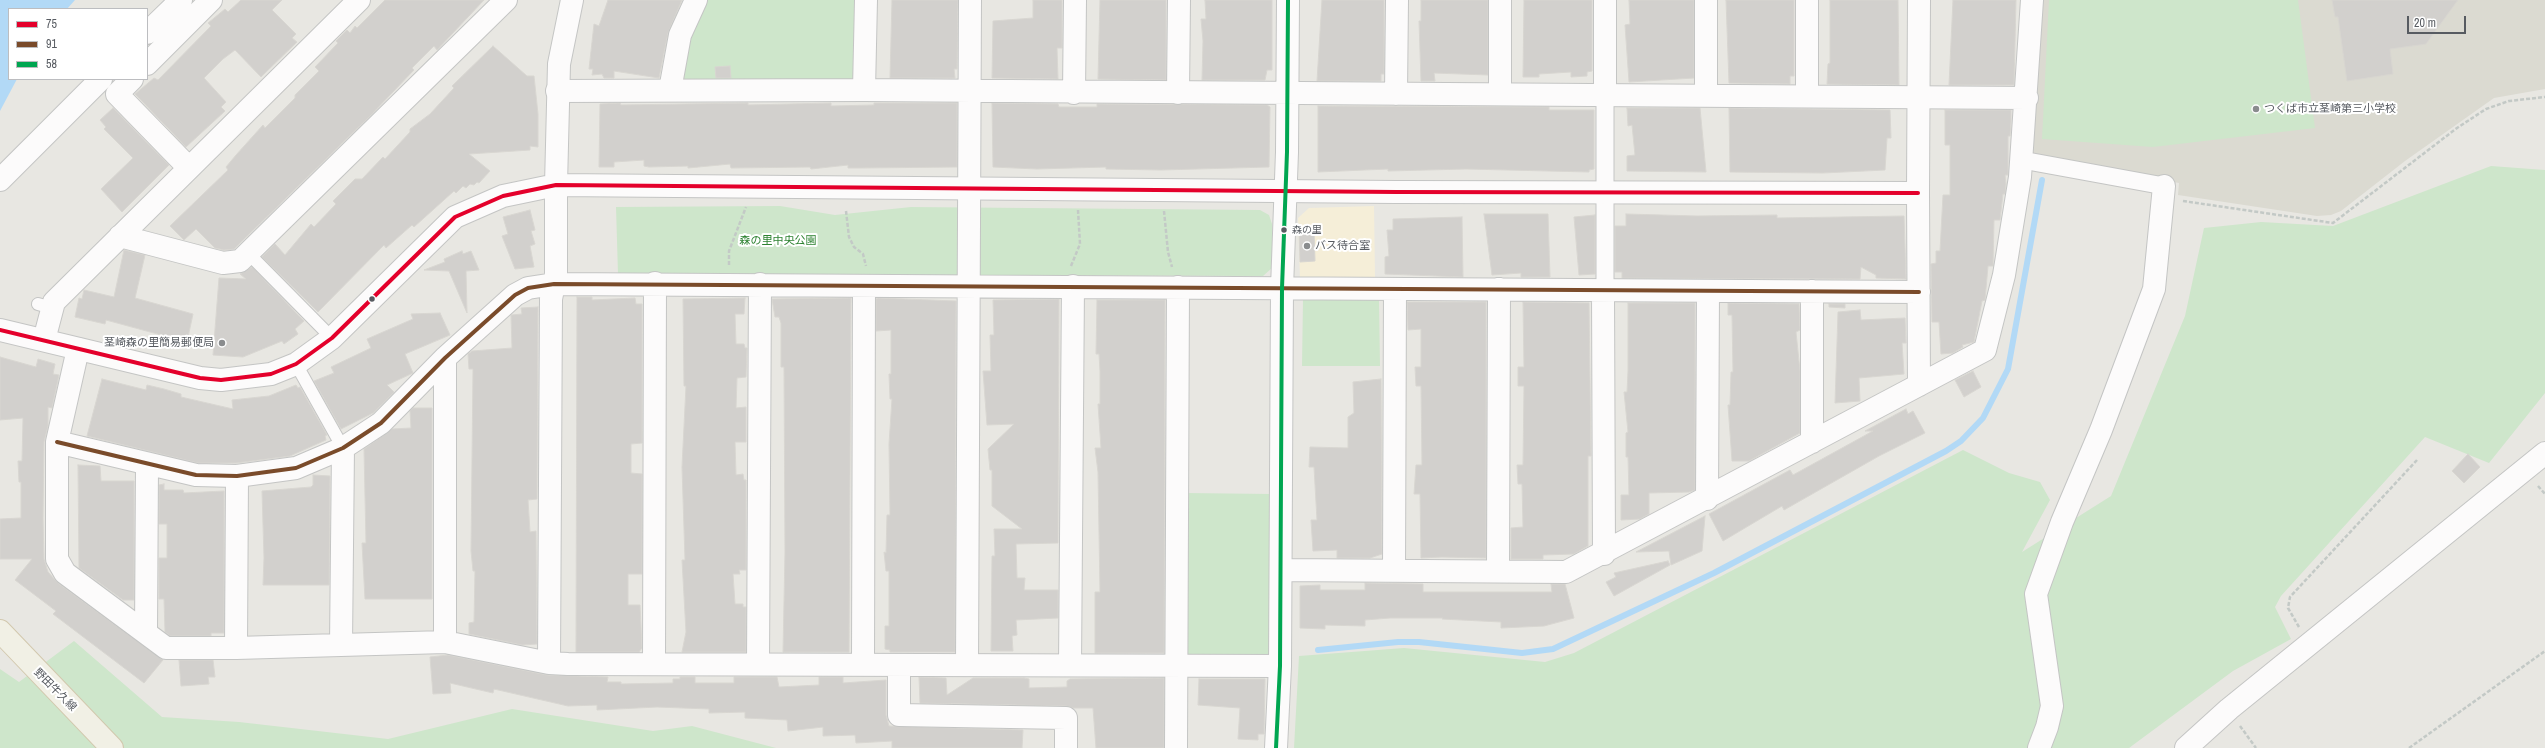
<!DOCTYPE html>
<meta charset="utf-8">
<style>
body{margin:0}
#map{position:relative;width:2545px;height:748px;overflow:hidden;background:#e8e7e2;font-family:"Archivo Narrow",sans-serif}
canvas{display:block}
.legend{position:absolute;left:8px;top:8px;width:140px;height:72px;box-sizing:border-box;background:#fff;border:1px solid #bcbdc0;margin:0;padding:5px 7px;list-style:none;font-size:12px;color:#575b61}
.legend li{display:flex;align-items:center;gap:8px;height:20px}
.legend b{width:20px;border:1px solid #bcbdc0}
.scale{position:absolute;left:2407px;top:16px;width:59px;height:18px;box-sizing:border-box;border:2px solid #575b61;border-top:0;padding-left:5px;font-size:12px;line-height:14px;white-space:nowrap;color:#575b61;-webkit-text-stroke:3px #fff;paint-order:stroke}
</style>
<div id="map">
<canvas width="2545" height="748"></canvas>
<ul class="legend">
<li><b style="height:5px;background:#e4002b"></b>75</li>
<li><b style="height:5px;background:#7a4b2a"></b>91</li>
<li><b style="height:5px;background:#00a651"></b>58</li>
</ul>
<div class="scale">20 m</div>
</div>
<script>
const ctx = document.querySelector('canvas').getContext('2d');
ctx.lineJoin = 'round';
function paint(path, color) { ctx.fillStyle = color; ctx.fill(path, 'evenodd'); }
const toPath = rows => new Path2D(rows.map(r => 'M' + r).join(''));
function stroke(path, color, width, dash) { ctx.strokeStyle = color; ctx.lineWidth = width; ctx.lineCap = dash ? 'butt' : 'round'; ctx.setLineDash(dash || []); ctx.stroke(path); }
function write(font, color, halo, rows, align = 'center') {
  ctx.font = font + ' "Archivo Narrow","Noto Sans JP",sans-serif'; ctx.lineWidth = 4; ctx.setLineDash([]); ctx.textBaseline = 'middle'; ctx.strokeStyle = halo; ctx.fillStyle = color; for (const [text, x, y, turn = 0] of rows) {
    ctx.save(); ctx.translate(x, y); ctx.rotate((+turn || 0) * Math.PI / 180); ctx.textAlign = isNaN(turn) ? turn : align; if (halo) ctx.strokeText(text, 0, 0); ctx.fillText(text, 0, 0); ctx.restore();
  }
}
paint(toPath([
 [1374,206,1375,278,1300,278,1298,218,1309,208]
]), '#f5eed8');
paint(toPath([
 [2039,0,2545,0,2545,89,2494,98,2405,161,2341,211,2331,215,2317,216,2178,195,2179,183,2031,155]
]), '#dbdad1');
paint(toPath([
 [707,0,856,0,855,76,850,80,688,82,680,75,687,42],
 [2049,0,2298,0,2315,128,2153,147,2042,139],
 [2491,166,2545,170,2545,393,2489,463,2425,437,2281,596,2275,607,2291,639,2233,671,2129,748,1294,748,1299,656,1404,648,1545,662,1574,653,1963,450,2009,473,2040,482,2050,500,2022,552,2111,496,2185,316,2204,228,2261,222,2333,226],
 [780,206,835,215,911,207,1260,210,1269,215,1272,224,1272,268,1263,276,618,274,616,207],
 [1303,299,1379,299,1380,366,1302,366],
 [1184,493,1272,494,1271,652,1265,658,1190,657,1184,652],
 [74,641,162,717,239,722,388,739,512,709,653,731,692,726,776,748,0,748,0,669,19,682]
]), '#cee6cb');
paint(toPath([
 [0,0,75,0,67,9,9,9,9,79,17,79,0,111]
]), '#b2d9f6');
stroke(toPath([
 [1318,650,1398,642,1419,642,1522,653,1553,649,1714,573,1946,451,1961,441,1983,418,2008,369,2042,180]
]), '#b2d9f6', 6);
const building = toPath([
 [241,0,282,0,272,10,296,34,292,38,297,42,261,77,235,50,223,59,204,78,226,102,221,107,225,111,186,147,135,94,154,78,158,80,211,26,208,23,225,9,228,12,241,0],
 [385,0,484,0,437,50,434,46,412,68,414,70,371,115,234,249,224,250,215,248,196,229,184,240,170,226,228,170,226,167,236,155,263,125,265,128,295,98,295,95,319,71,315,67,338,43,336,41,347,30,350,33,355,26,357,28,385,0],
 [608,0,682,0,668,33,659,78,614,71,614,78,604,78,602,74,592,75,593,69,589,69,594,24,599,26,608,0],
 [892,0,958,0,957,69,954,69,955,78,890,78,892,0],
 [1033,0,1062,0,1062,48,1057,48,1058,79,992,78,993,21,1033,18,1033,0],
 [1100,0,1166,0,1166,80,1098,79,1100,0],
 [1205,0,1272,0,1272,70,1267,70,1265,80,1202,80,1203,41,1201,19,1206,19,1205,0],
 [1322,0,1384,0,1384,74,1381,74,1381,81,1317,81,1322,0],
 [1421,0,1488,0,1488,75,1434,73,1435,81,1421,81,1419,21,1421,21,1421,0],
 [1524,0,1592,0,1592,71,1587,72,1587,76,1571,77,1571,72,1539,74,1539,77,1523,77,1524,0],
 [1629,0,1694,0,1694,78,1629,82,1625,25,1630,24,1629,0],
 [1726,0,1794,0,1794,76,1790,76,1790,84,1729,83,1726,0],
 [1830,0,1898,0,1899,85,1827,84,1828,64,1830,63,1830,0],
 [1953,0,2016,0,2014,85,1949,85,1953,0],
 [2332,0,2458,0,2426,44,2390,49,2393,74,2347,81,2338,17,2335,17,2332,0],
 [493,46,527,76,534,76,538,114,538,147,530,146,530,150,469,154,490,171,479,183,477,182,474,185,470,184,466,188,463,186,456,193,454,191,414,227,412,225,386,248,384,245,318,312,262,257,275,244,285,255,311,224,314,227,336,204,333,201,355,179,362,179,383,157,385,159,410,132,410,129,430,114,454,88,452,86,493,46],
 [730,66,731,78,716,78,715,67,730,66],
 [620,103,621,105,748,103,748,105,831,103,831,106,874,105,874,103,957,103,957,167,860,168,848,168,848,165,811,169,810,167,731,168,730,164,688,168,688,166,649,167,644,166,644,160,614,162,614,167,599,167,600,104,620,103],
 [992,103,1058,104,1059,107,1097,107,1097,104,1267,105,1270,107,1269,167,1161,170,1106,169,1106,167,1037,169,993,167,992,103],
 [1318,106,1549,107,1549,110,1594,110,1594,169,1589,170,1589,172,1466,169,1388,171,1388,169,1318,172,1318,106],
 [113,108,169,165,122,212,101,189,133,158,104,129,106,127,100,120,113,108],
 [1627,108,1700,108,1706,172,1627,171,1627,156,1635,155,1632,125,1628,126,1627,108],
 [1729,108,1890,110,1891,138,1887,138,1885,170,1823,173,1730,172,1729,108],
 [1945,110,2011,110,2011,121,2010,136,2008,136,2008,175,2005,175,2006,184,2005,194,2003,194,2000,220,1994,220,1993,266,1988,266,1985,300,1982,301,1974,342,1962,345,1963,347,1953,353,1941,354,1939,322,1932,322,1931,264,1936,263,1936,251,1940,251,1943,195,1950,195,1950,145,1945,145,1945,110],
 [530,210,535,230,531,231,535,244,530,246,534,267,515,269,502,236,508,234,503,217,530,210],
 [1484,214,1548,214,1550,277,1521,277,1521,273,1492,275,1484,214],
 [1626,214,1697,216,1777,215,1777,218,1904,216,1906,279,1876,278,1876,275,1861,267,1860,279,1622,278,1622,272,1615,272,1615,226,1626,226,1626,214],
 [1595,215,1595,274,1579,275,1574,217,1595,215],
 [1462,217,1463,277,1385,274,1385,257,1389,256,1387,230,1393,230,1393,219,1462,217],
 [1314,230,1315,261,1300,262,1299,231,1314,230],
 [124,250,145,255,135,298,193,314,187,342,106,320,105,324,75,317,79,298,82,299,84,290,114,297,124,250],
 [462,251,463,254,471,251,479,270,466,271,467,313,449,271,424,270,445,262,444,259,462,251],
 [252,267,304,321,295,329,298,334,284,344,282,341,243,357,213,355,219,278,246,279,240,274,252,267],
 [577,297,592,297,592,300,635,298,636,304,642,304,642,443,631,444,631,473,642,474,642,574,628,574,628,605,640,605,642,648,639,652,576,652,577,297],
 [745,298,744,314,735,314,736,344,744,344,745,348,747,348,746,377,737,378,736,408,746,407,746,442,735,442,736,475,743,474,744,480,746,480,746,570,739,570,740,574,733,574,735,604,743,604,743,607,746,607,746,652,682,652,686,632,682,560,685,560,682,467,686,386,684,386,683,299,745,298],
 [851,298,849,652,783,652,785,552,784,367,781,367,781,323,779,317,775,317,772,299,851,298],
 [878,298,956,301,955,652,890,652,890,650,885,649,885,626,889,626,889,571,886,571,884,552,886,553,887,515,890,515,889,444,892,399,890,399,889,374,891,374,891,330,876,331,876,299,878,298],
 [1059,299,1058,543,1016,544,1017,578,1025,578,1024,590,1058,590,1058,618,1016,620,1017,635,1012,636,1013,651,991,651,992,556,995,556,994,529,1022,529,992,506,992,470,990,470,988,449,1014,424,987,425,983,371,991,371,990,335,994,335,993,300,1059,299],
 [1097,300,1165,300,1164,653,1095,653,1095,592,1100,592,1098,472,1095,448,1101,448,1098,404,1100,404,1100,371,1099,354,1096,354,1097,300],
 [1407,302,1486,302,1486,558,1442,557,1421,558,1420,494,1414,494,1416,465,1422,465,1421,386,1416,386,1415,367,1421,367,1421,329,1408,330,1407,302],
 [1523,302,1589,303,1591,456,1588,456,1588,546,1574,554,1543,555,1543,559,1511,559,1511,528,1523,527,1522,484,1518,484,1517,465,1523,465,1524,386,1518,386,1518,367,1524,367,1523,302],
 [1628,303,1695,303,1695,490,1689,492,1649,493,1649,514,1640,519,1621,520,1621,495,1629,495,1628,457,1626,457,1626,433,1628,432,1624,392,1627,392,1628,371,1628,303],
 [1728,303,1799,304,1800,330,1796,332,1800,371,1800,433,1749,461,1732,461,1728,405,1730,405,1731,372,1733,372,1732,315,1728,315,1728,303],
 [1829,304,1845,304,1845,308,1829,307,1829,304],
 [538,307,537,499,528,500,530,532,536,531,537,644,522,645,469,634,469,623,474,622,475,571,473,571,471,551,473,369,469,369,468,354,472,351,512,348,511,315,522,314,521,308,538,307],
 [1860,310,1861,320,1905,318,1906,343,1902,343,1904,374,1859,378,1860,401,1835,403,1838,312,1860,310],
 [440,313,450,335,405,354,413,373,387,385,394,392,373,413,341,429,314,381,334,373,331,367,371,348,367,339,413,319,411,314,440,313],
 [0,357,36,367,38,359,55,364,53,374,59,375,52,408,48,407,48,426,44,442,43,518,44,559,48,572,58,583,163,660,144,683,53,614,56,611,15,580,32,559,0,559,0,519,21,518,21,482,19,482,18,461,22,461,23,418,0,420,0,357],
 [1973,371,1981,387,1964,397,1955,380,1973,371],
 [102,379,146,390,147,385,164,389,181,394,181,397,233,409,232,400,269,396,296,385,298,388,300,387,327,435,325,436,326,440,290,456,236,463,198,463,87,436,102,379],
 [1381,379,1382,554,1370,558,1337,558,1337,550,1313,551,1311,520,1317,520,1314,467,1309,467,1310,447,1348,448,1348,417,1354,413,1353,382,1381,379],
 [413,408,432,408,432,599,365,599,362,543,366,543,364,449,392,429,411,428,410,411,413,408],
 [1906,409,1908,414,1913,411,1925,433,1879,456,1784,510,1782,506,1723,541,1709,514,1790,470,1793,475,1873,431,1865,431,1906,409],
 [2468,454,2480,467,2464,483,2452,471,2468,454],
 [78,465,100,466,101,481,134,481,134,600,123,600,79,568,78,465],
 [313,475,330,476,329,585,263,585,264,558,262,491,311,487,313,485,313,475],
 [164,484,164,490,183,490,184,493,224,491,224,633,211,633,211,636,170,636,165,632,164,599,159,599,159,558,167,558,167,524,159,524,159,485,164,484],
 [1705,516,1702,551,1671,565,1669,551,1636,552,1705,516],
 [1668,561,1670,565,1614,596,1606,582,1616,577,1614,573,1668,561],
 [1365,583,1423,584,1423,592,1552,592,1551,584,1565,584,1574,618,1544,626,1501,628,1501,622,1442,619,1443,618,1390,618,1365,620,1365,626,1325,625,1325,629,1300,628,1300,586,1320,585,1320,590,1365,590,1365,583],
 [448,655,547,675,608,677,607,682,621,682,621,684,673,683,673,679,680,679,680,677,695,677,695,683,734,683,734,677,777,677,779,687,819,685,819,677,843,677,843,683,886,680,886,715,889,726,1023,730,1022,748,892,748,892,741,856,743,855,735,823,736,823,727,788,731,787,720,745,718,745,712,709,713,709,709,657,707,597,710,597,705,568,706,494,689,493,693,450,683,451,693,433,694,430,657,448,655],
 [179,660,213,660,215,677,208,677,209,684,181,686,179,660],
 [919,677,946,678,947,695,973,678,1024,678,1029,679,1029,688,1067,687,1067,681,1070,679,1164,678,1164,748,1096,748,1093,708,1073,708,1066,706,920,703,919,677],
 [1199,679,1265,679,1264,734,1258,734,1258,740,1238,739,1240,708,1198,705,1199,679]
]);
paint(building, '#d2d0cd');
stroke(building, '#d8d6d1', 1);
const service = toPath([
 [249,254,332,338],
 [38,304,52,308],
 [296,364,343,448]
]);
const pedestrian = toPath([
 [1605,95,1605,290],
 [2022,160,2164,186]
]);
const minor = toPath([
 [1706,0,1706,96],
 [147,33,181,0],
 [147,64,211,0],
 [132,79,117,94,189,168],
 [670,90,680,35,696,0],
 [864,90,866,0],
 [557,91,864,90,2027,98],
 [1074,93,1075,0],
 [1178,93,1179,0],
 [1396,94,1397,0],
 [1500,94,1500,0],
 [1605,95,1605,0],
 [1807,96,1807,0],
 [0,180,101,79],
 [1918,193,1919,385],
 [120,236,223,263,240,261,506,0],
 [1603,290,1604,554],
 [1812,291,1812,442],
 [44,340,54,302,359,0],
 [78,349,57,442,57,559,65,573,166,648,236,648,445,642,549,663,568,664,1280,666],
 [445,358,445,642],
 [57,442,196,475,237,476,296,468,343,448,381,423,445,358,515,295,528,288,554,284,1919,292],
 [1707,499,1708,291],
 [1281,570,1566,572,1985,350,2004,275,2020,177,2032,0],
 [1394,571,1395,289],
 [1498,571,1499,289],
 [146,633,147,465],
 [341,645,343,448],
 [236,648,237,476],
 [549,663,551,299,556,274,556,185],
 [654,664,655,283],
 [758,664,760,284],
 [863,664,864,286],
 [899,665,899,715,1066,718,1066,748],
 [967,665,970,0],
 [1070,665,1073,286],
 [1176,748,1178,287],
 [1276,748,1280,666,1282,288,1287,152,1288,0],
 [2039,748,2047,727,2052,706,2036,594,2062,522,2101,430,2154,289,2164,186]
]);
const tertiary = toPath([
 [556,185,559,64,572,0],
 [0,330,200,378,221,380,271,374,296,364,332,338,455,217,503,196,556,185,1396,192,1918,193,1919,0],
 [2186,748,2229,709,2545,453]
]);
const primary = toPath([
 [0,631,112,748]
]);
stroke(service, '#c4c5c4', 14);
stroke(pedestrian, '#c4c5c4', 19);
stroke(minor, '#c4c5c4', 24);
stroke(tertiary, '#c4c5c4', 24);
stroke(primary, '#d2c8ae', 24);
stroke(toPath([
 [2183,201,2333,223,2457,128,2486,109,2509,101,2545,97],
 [846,211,849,237,854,247,863,254,866,266],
 [1164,211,1168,252,1172,267],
 [729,265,729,251,746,207],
 [1071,266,1080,244,1078,210],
 [2538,486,2545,494],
 [2299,627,2288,608,2290,597,2417,460],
 [2240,726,2256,748],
 [2409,748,2545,651]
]), '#c3c9c6', 2.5, [4, 2]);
stroke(service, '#fcfbfb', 12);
stroke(pedestrian, '#fcfbfb', 17);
stroke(minor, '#fcfbfb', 22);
stroke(tertiary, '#fcfbfb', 22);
stroke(primary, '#f1f0e5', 22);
stroke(toPath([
 [0,330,200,378,221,380,271,374,296,364,332,338,455,217,503,196,556,185,1396,192,1918,193]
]), '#e4002b', 4);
stroke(toPath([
 [57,442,196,475,237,476,296,468,343,448,381,423,445,358,515,295,528,288,554,284,1919,292]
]), '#7a4b2a', 4);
stroke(toPath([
 [1276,748,1280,666,1282,288,1287,152,1288,0]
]), '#00a651', 4);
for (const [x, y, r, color] of [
 [2256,109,4,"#8a8c8e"],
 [1284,230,3.5,"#575b61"],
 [1307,246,4,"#8a8c8e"],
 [372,299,3.5,"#575b61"],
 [222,343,4,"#8a8c8e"]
]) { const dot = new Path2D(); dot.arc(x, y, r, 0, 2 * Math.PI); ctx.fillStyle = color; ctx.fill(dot); stroke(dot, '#fff', 1.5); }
write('10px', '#575b61', '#fff', [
 ["森の里",1292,230]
], 'left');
write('11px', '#575b61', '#fff', [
 ["つくば市立茎崎第三小学校",2264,109],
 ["バス待合室",1315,246],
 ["茎崎森の里簡易郵便局",214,343,"right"]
], 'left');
write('11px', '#2e8232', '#fff', [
 ["森の里中央公園",778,241]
]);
write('11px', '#575b61', '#fff', [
 ["野田牛久線",55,690,45]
]);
</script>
